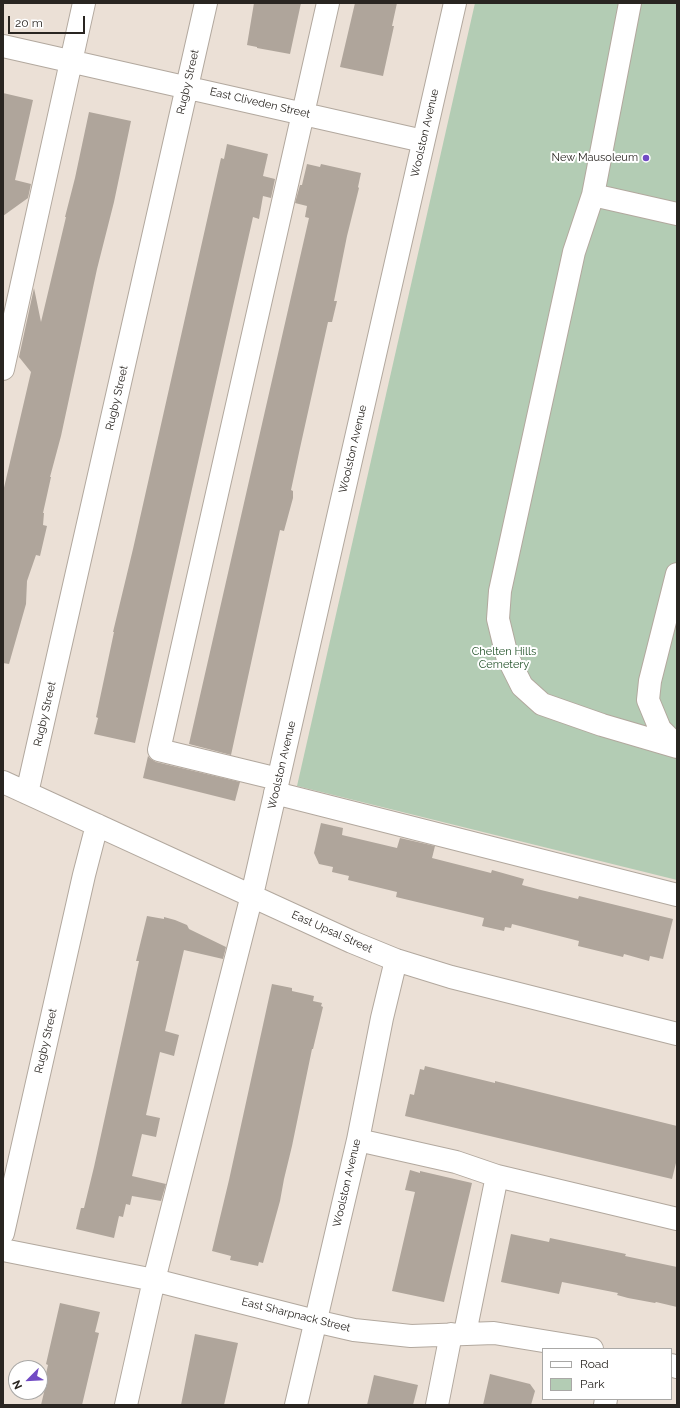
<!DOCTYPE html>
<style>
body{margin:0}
#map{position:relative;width:680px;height:1408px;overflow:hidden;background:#ebe0d6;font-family:Raleway,sans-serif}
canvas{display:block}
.frame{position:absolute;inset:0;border:4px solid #292521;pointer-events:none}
.legend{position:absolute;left:542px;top:1348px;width:130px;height:52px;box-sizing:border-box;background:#fff;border:1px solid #a9a8a6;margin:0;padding:5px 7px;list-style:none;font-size:12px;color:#292521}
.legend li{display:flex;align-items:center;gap:8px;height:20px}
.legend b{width:20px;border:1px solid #a9a8a6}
.north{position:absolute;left:8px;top:1360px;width:40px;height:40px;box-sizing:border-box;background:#fff;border:1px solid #a9a8a6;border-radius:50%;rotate:246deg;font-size:11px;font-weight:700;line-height:16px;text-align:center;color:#292521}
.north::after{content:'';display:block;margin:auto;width:14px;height:18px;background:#714bc4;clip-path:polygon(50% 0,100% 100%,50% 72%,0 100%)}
.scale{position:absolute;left:8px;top:16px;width:77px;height:18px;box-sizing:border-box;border:2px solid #292521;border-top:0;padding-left:5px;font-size:12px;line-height:14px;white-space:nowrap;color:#292521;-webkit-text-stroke:3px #fff;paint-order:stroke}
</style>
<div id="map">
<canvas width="680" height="1408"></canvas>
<div class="frame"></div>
<ul class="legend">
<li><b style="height:5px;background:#fff"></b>Road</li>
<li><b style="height:11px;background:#b3ccb4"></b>Park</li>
</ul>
<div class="north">N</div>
<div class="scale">20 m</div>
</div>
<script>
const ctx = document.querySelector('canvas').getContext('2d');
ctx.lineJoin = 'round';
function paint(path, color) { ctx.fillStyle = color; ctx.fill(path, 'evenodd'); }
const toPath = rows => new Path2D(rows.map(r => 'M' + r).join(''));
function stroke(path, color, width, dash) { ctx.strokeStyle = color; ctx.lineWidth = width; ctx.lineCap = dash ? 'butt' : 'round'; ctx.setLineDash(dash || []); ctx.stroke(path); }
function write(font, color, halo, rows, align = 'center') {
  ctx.font = font + ' Raleway,sans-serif'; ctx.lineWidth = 4; ctx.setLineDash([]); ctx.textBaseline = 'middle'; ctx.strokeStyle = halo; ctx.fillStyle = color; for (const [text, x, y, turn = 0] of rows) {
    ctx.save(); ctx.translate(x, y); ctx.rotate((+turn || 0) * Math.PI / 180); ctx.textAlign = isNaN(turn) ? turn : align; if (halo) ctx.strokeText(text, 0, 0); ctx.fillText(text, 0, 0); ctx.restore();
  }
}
paint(toPath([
 [475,3,677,3,677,880,297,786]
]), '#b3ccb4');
paint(toPath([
 [254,3,301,3,290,54,257,48,257,47,247,45],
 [355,3,397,3,392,26,394,26,383,76,340,67],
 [3,93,33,100,15,180,31,184,28,198,3,216],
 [89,112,131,121,114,202,97,269,61,436,50,477,51,477,43,513,44,513,43,525,47,526,40,556,36,555,27,581,26,604,9,664,3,663,3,492,31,372,19,357,34,288,41,322,66,217,65,217,75,178],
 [227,144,268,154,263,176,275,179,271,198,263,196,259,219,253,217,135,743,94,734,98,718,96,717,114,632,113,632,133,549,221,158,224,159],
 [307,164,320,167,321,164,361,173,358,187,359,188,347,236,334,301,337,301,332,322,328,322,300,448,291,490,293,491,293,498,284,531,280,530,231,755,189,744,309,218,305,217,307,206,295,203,300,185,302,185],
 [148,756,151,759,156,762,240,782,235,801,143,778],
 [321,823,343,828,342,835,397,848,400,838,435,846,432,858,491,873,492,870,524,879,522,885,541,890,578,899,579,896,673,919,663,959,650,956,649,961,624,954,623,957,578,946,579,941,512,924,511,928,505,927,504,931,482,926,484,918,396,897,397,892,348,880,349,876,332,872,333,867,319,864,314,853],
 [147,916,164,919,164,917,175,920,187,925,189,929,226,947,223,959,184,950,165,1031,179,1035,174,1056,160,1052,146,1115,160,1118,156,1137,142,1134,132,1176,166,1184,161,1201,132,1196,130,1205,126,1204,123,1217,119,1216,114,1238,76,1229,81,1208,84,1208,94,1167,139,961,136,961],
 [272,984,292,988,292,991,314,996,313,1001,322,1003,321,1006,323,1007,313,1049,312,1049,292,1146,284,1179,280,1201,263,1263,259,1262,258,1266,230,1260,231,1256,212,1251,229,1180],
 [425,1066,495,1083,495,1081,677,1126,677,1159,672,1179,405,1116,410,1094,414,1095,420,1069,424,1070],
 [410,1170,420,1173,420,1171,472,1183,444,1302,392,1291,415,1192,405,1190],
 [511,1234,549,1242,550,1238,626,1254,625,1256,677,1267,677,1307,656,1302,655,1303,628,1298,617,1295,618,1293,562,1282,559,1294,501,1282],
 [60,1303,100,1312,95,1332,99,1333,82,1405,41,1405,46,1384,44,1383,48,1365,46,1364],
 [195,1334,238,1343,224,1405,181,1405],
 [490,1374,530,1384,535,1391,531,1405,483,1405],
 [374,1375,418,1385,413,1405,367,1405]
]), '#afa59b');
const minor = toPath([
 [630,3,593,195,574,252,500,591,498,619,507,656,522,686,542,704,602,725,677,747],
 [3,46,423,141],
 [593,195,677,214],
 [3,369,84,3],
 [677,574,650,681,648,700,660,729,677,746],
 [278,779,159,750,328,3],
 [3,782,352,942,396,960,451,977,677,1034],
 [27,793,206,3],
 [275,793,677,895],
 [358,1140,456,1162,497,1176],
 [3,1233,84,875,97,825],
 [3,1250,154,1280,315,1321,354,1330,411,1336,494,1333,592,1349],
 [465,1333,497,1176,677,1219],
 [671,1365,677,1367],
 [126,1405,154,1280,252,895,455,3],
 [296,1405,358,1140,382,1018,396,960],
 [437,1405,451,1334],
 [605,1405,606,1399]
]);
stroke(minor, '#b2a89e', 24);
stroke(minor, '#fff', 22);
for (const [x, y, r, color] of [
 [646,158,4,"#714bc4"]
]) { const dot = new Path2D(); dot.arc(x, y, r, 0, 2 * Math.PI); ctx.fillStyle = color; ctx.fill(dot); stroke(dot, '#fff', 1.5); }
write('11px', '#292521', '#fff', [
 ["Rugby Street",188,82,-77],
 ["East Cliveden Street",260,103,13],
 ["Woolston Avenue",425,133,-77],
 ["Rugby Street",117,398,-77],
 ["Woolston Avenue",353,449,-77],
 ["Rugby Street",45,714,-77],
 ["Woolston Avenue",282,765,-77],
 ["East Upsal Street",332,932,24],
 ["Rugby Street",46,1041,-77],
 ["Woolston Avenue",347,1183,-77],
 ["East Sharpnack Street",296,1315,14]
]);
write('11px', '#292521', '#fff', [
 ["New Mausoleum",638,158]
], 'right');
write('11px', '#25542b', '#fff', [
 ["Chelten Hills",504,652],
 ["Cemetery",504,665]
]);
</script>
